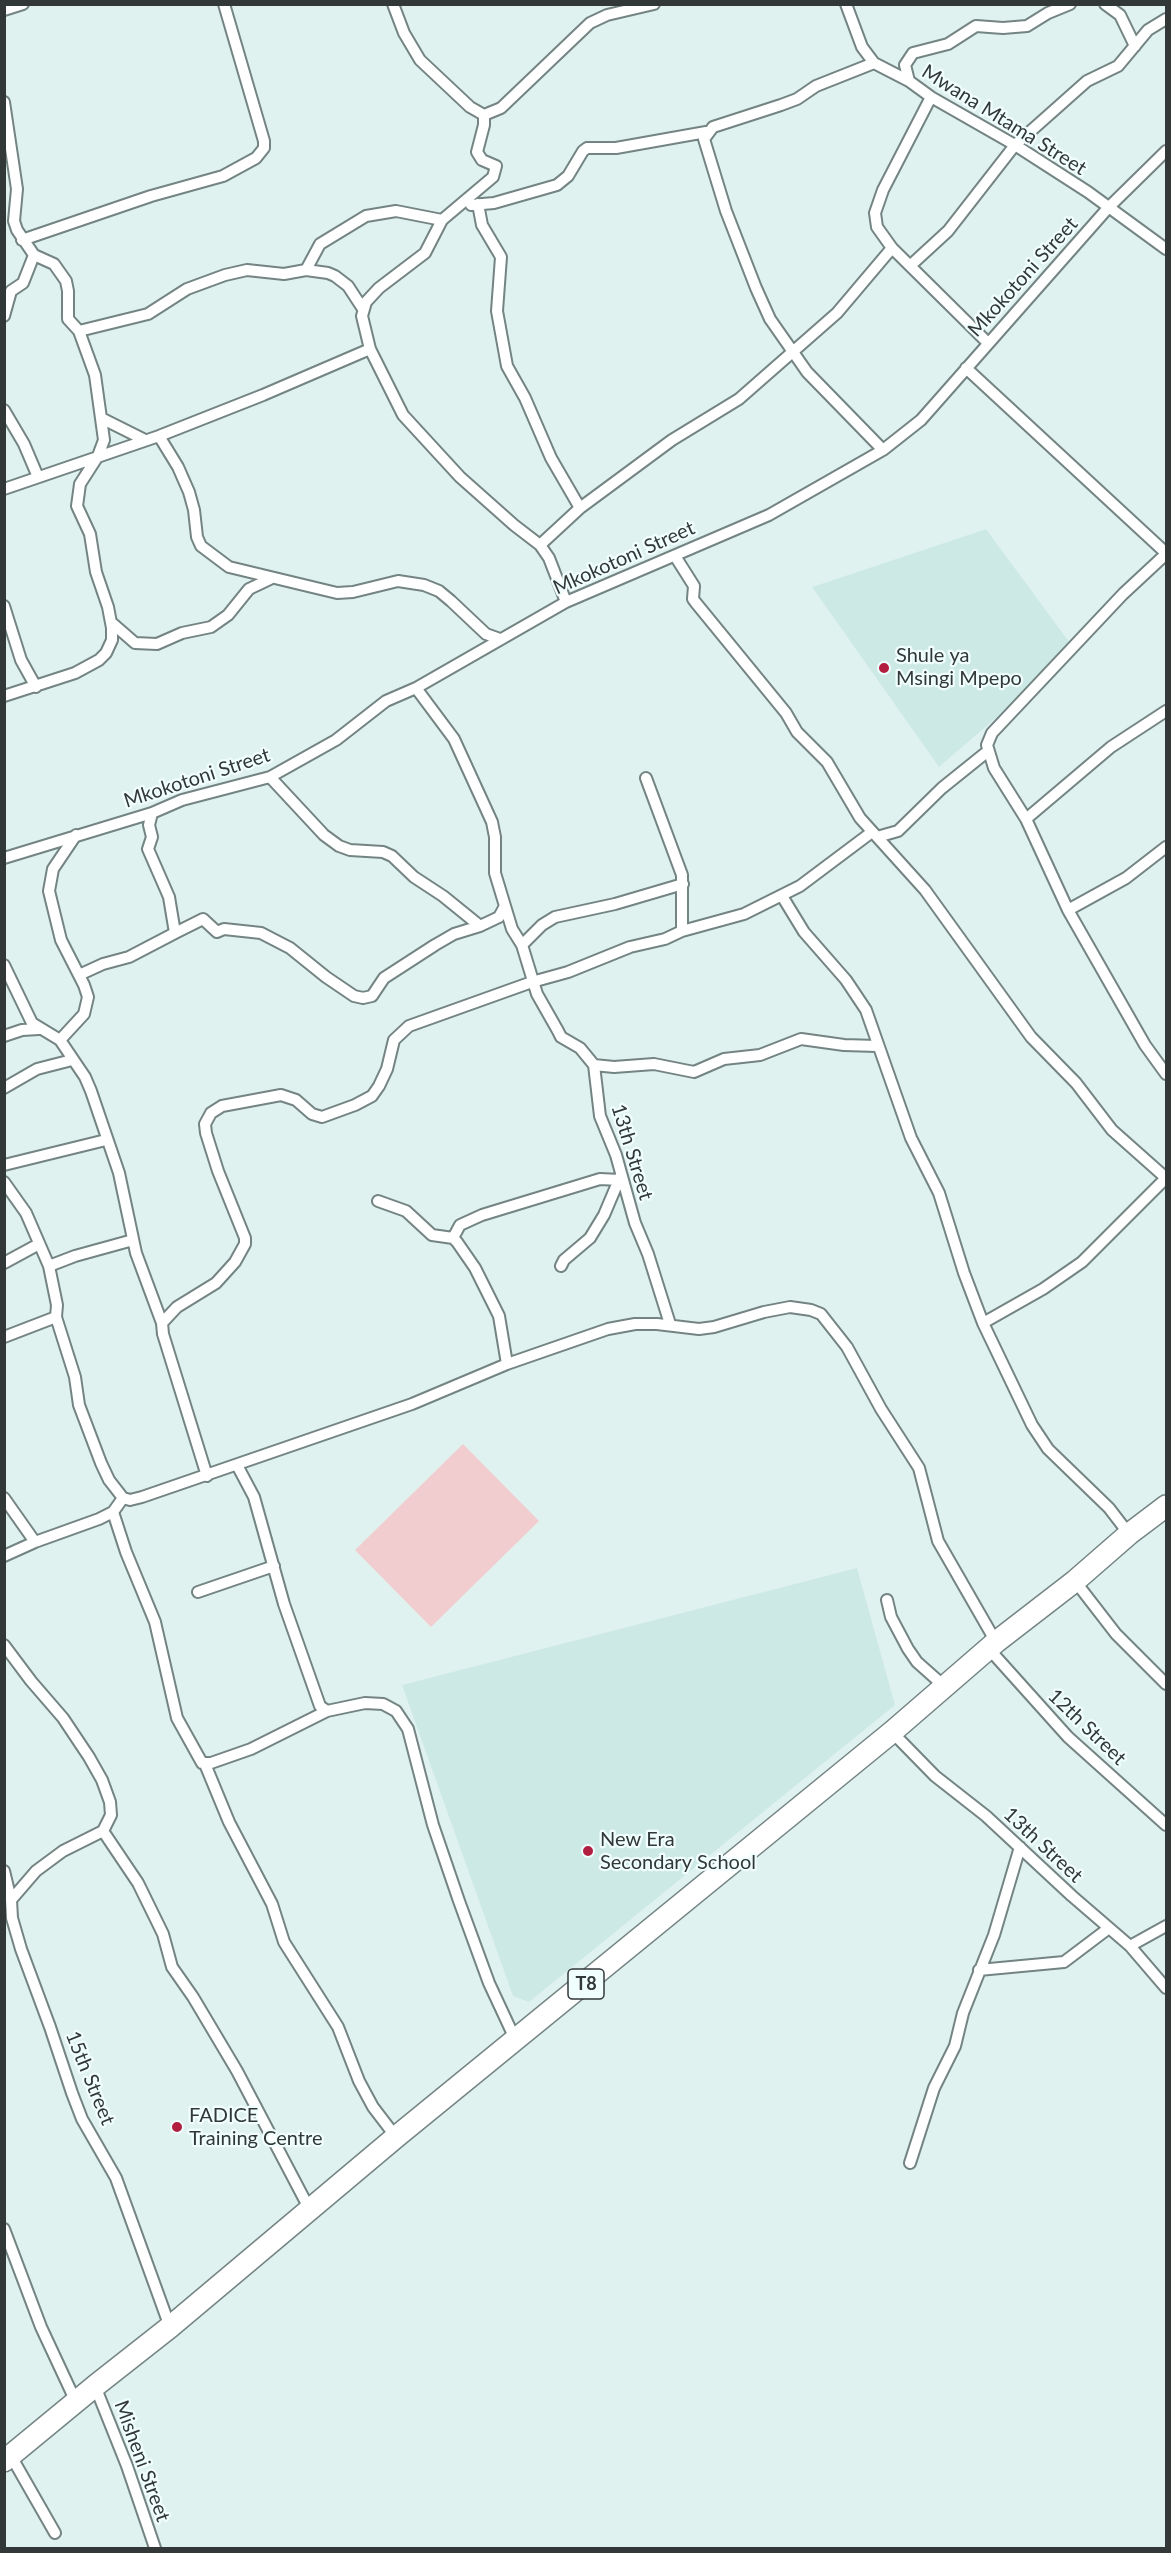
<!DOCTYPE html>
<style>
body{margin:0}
#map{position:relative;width:1171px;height:2553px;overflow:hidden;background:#e0f2f0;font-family:Lato,sans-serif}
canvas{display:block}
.frame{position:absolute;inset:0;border:6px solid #313837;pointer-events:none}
</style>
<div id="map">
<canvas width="1171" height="2553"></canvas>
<div class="frame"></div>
</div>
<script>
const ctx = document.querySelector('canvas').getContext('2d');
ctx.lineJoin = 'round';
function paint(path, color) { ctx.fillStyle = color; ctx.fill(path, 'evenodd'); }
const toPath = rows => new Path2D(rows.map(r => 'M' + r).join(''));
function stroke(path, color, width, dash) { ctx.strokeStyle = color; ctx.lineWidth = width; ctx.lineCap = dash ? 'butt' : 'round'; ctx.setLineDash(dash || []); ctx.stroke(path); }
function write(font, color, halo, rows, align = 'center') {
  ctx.font = font + ' Lato,sans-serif'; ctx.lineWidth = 4.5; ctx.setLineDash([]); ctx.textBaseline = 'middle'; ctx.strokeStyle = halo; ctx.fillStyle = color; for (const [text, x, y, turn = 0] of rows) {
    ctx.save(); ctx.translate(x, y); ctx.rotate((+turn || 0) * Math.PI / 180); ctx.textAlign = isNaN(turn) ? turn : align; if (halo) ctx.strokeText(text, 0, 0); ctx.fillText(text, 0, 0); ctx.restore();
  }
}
paint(toPath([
 [986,529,1075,650,939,767,812,587],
 [857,1568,895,1705,529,2002,513,1996,402,1685]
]), '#cde9e6');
paint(toPath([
 [463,1444,539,1521,431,1627,355,1550]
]), '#f1cdcf');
const street = toPath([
 [393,4,404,33,420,60,470,107,484,115,501,108,590,23,607,15,654,4],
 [846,4,862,47,874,63,909,81,931,97,1015,145,1088,192,1166,249],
 [1105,4,1120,15,1135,46],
 [4,10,23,4],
 [874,63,816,86,797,99,781,105,713,127,704,139,726,211,756,288,770,319,807,372,883,450],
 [909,81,905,65,913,53,948,44,976,26,1003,28,1027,26,1048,13,1070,4],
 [931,97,883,190,875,213,877,227,892,248,988,343],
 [4,102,17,189,14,221,17,230,34,255,54,264,66,281,68,291,68,319,79,331,95,375,104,440,98,456,80,484,77,506,90,534,96,572,108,607,112,628,112,640,106,653,99,660,75,673,4,696],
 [484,115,484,125,477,152,482,160,496,166,493,177,442,220,425,253,379,288,366,302,362,316,370,349,403,415,460,477,514,525,540,545,549,558,566,602],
 [478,204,482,225,501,257,497,311,507,366,525,398,551,458,580,508],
 [471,205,494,203,557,185,568,176,583,151,587,148,616,148,706,132],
 [22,240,151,196,223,176,256,158,264,148,264,141,224,4],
 [911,265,948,231,1015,145,1087,81,1118,66,1148,30,1166,19],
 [306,270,320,244,366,216,396,211,442,220],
 [4,316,11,291,23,283,34,255],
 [79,331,148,314,187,289,225,275,247,270,284,274,306,270,328,273,335,276,348,286,363,309],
 [966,368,1166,553],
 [4,410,24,444,38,477],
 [101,418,145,440],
 [159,436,178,467,189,492,194,510,197,537,201,546,229,567,337,593,353,592,398,581,424,585,439,591,451,601,486,634,500,639],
 [4,489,159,436,263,395,370,349],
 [540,545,580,508,672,440,739,399,837,313,892,248],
 [1166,554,1123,594,992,733,987,745,994,768,1026,819,1068,910,1145,1045,1166,1074],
 [675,556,694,586,693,599,696,603,786,713,797,732,827,762,860,818,925,890,1031,1037,1076,1083,1112,1130,1166,1178],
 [4,606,21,660,36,687],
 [112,623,135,643,157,644,182,633,211,627,228,615,249,589,270,579],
 [270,777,324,835,339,846,350,850,383,852,392,856,414,877,443,896,480,926],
 [646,778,682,875,682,931],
 [1026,819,1111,747,1166,711],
 [877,837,898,831,942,788,988,751],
 [4,858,152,813,182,800,270,777,336,740,386,701,416,688,566,602,769,515,883,450,921,420,1108,208,1166,151],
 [782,896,804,932,846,980,866,1010,911,1138,939,1193,964,1273,983,1323,1032,1425,1048,1449,1109,1508,1129,1534],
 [505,906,512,929,522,945,537,994,558,1031,561,1037,580,1048,594,1065,600,1116,616,1155,635,1223,648,1254,670,1324],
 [1068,910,1126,878,1166,847],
 [175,933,203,919,217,932,224,929,261,933,290,948,326,977,354,996,363,998,372,996,384,978,435,945,454,934,480,926,499,917,505,906,495,873,495,837,492,822,454,739,416,688],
 [522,945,542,925,555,917,615,904,683,884],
 [4,965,32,1023,60,1040,85,1077,91,1091,119,1173,136,1253,162,1323],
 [79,975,103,964,129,957,175,933,169,897,148,849,152,837,149,825,152,813],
 [4,1036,22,1030,39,1029],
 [60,1040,84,1014,88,997,84,985,61,940,49,891,53,869,76,835],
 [594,1065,614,1067,654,1064,694,1072,724,1059,760,1055,801,1039,844,1045,877,1046],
 [4,1088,37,1069,72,1060],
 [4,1165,106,1140],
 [4,1182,26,1213,49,1266,57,1305,56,1317,75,1377,79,1405,101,1463,109,1480,123,1498,130,1500,142,1497,412,1404,507,1364,608,1329,635,1324,657,1324,699,1329,714,1327,764,1312,790,1307,811,1310,821,1314,847,1347,881,1409,919,1468,938,1541,996,1642],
 [378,1201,406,1211,432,1235,453,1238,457,1242,475,1268,499,1316,507,1364],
 [453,1238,460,1225,482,1215,600,1179,620,1180],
 [4,1263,39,1244],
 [49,1266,75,1256,133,1240],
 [561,1266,564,1260,590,1238,604,1215,621,1175],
 [983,1323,1043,1289,1082,1262,1166,1178],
 [4,1337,56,1317],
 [237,1465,254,1497,284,1604,320,1706,327,1711,365,1703,383,1704,396,1711,408,1729,433,1825,459,1901,489,1983,516,2041],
 [207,1476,163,1334,162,1323,177,1307,216,1283,235,1262,245,1244,245,1238,218,1171,206,1133,205,1124,211,1113,222,1106,281,1095,296,1100,312,1114,322,1117,355,1105,372,1096,379,1086,387,1069,394,1040,409,1026,532,982,568,972,630,947,665,939,682,931,744,914,800,886,872,832],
 [4,1498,35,1542],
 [113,1512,126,1552,155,1622,177,1718,202,1763,211,1763,251,1749,327,1711],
 [4,1556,35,1542,99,1519,113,1512,123,1498],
 [1075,1581,1116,1634,1166,1684],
 [198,1592,274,1566],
 [887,1600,891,1617,908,1649,917,1662,944,1686],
 [4,1645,31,1681,63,1718,89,1757,102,1780,110,1802,111,1815,103,1831,63,1851,36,1871,11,1900],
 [989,1649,1068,1737,1166,1825],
 [892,1732,935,1776,986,1816,1072,1896,1130,1946,1166,1988],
 [205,1764,229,1822,272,1904,284,1942,338,2027,359,2081,373,2107,396,2137],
 [103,1831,138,1883,163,1934,172,1967,193,1997,237,2071,310,2210],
 [4,1871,11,1900,12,1918,21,1949,50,2027,72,2093,82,2119,116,2178,170,2327],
 [1130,1946,1166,1926],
 [979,1970,1064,1962,1109,1928],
 [910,2163,934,2088,955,2046,963,2013,994,1935,1020,1847],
 [4,2229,41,2327,76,2402],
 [95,2386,127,2466,155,2548],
 [11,2456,55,2533]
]);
const highway = toPath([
 [4,2461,95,2386,170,2327,396,2137,892,1732,996,1642,1075,1581,1129,1534,1166,1506]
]);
stroke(street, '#738483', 14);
stroke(highway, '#738483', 24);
stroke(street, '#fff', 10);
stroke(highway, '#fff', 21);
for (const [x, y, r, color] of [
 [884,668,6,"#b11e40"],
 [588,1851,6,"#b11e40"],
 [177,2127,6,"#b11e40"]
]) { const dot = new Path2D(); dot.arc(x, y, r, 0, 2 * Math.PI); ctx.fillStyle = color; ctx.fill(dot); stroke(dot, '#f0fefd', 2); }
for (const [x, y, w] of [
 [586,1984,36]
]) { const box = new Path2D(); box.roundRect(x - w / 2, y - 15, w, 30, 4.5); ctx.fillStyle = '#f0fefd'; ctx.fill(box); stroke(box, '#313837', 1.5); }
write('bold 18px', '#313837', null, [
 ["T8",586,1984]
]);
write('20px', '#313837', '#f0fefd', [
 ["Mwana Mtama Street",1004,120,32],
 ["Mkokotoni Street",1023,277,-48],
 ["Mkokotoni Street",624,558,-24],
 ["Mkokotoni Street",197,778,-18],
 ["13th Street",632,1152,73],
 ["12th Street",1087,1727,44],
 ["13th Street",1043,1845,43],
 ["15th Street",90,2078,68],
 ["Misheni Street",142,2461,70]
]);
write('20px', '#313837', '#f0fefd', [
 ["Shule ya",896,656],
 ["Msingi Mpepo",896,679],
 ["New Era",600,1840],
 ["Secondary School",600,1863],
 ["FADICE",189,2116],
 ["Training Centre",189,2139]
], 'left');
</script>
